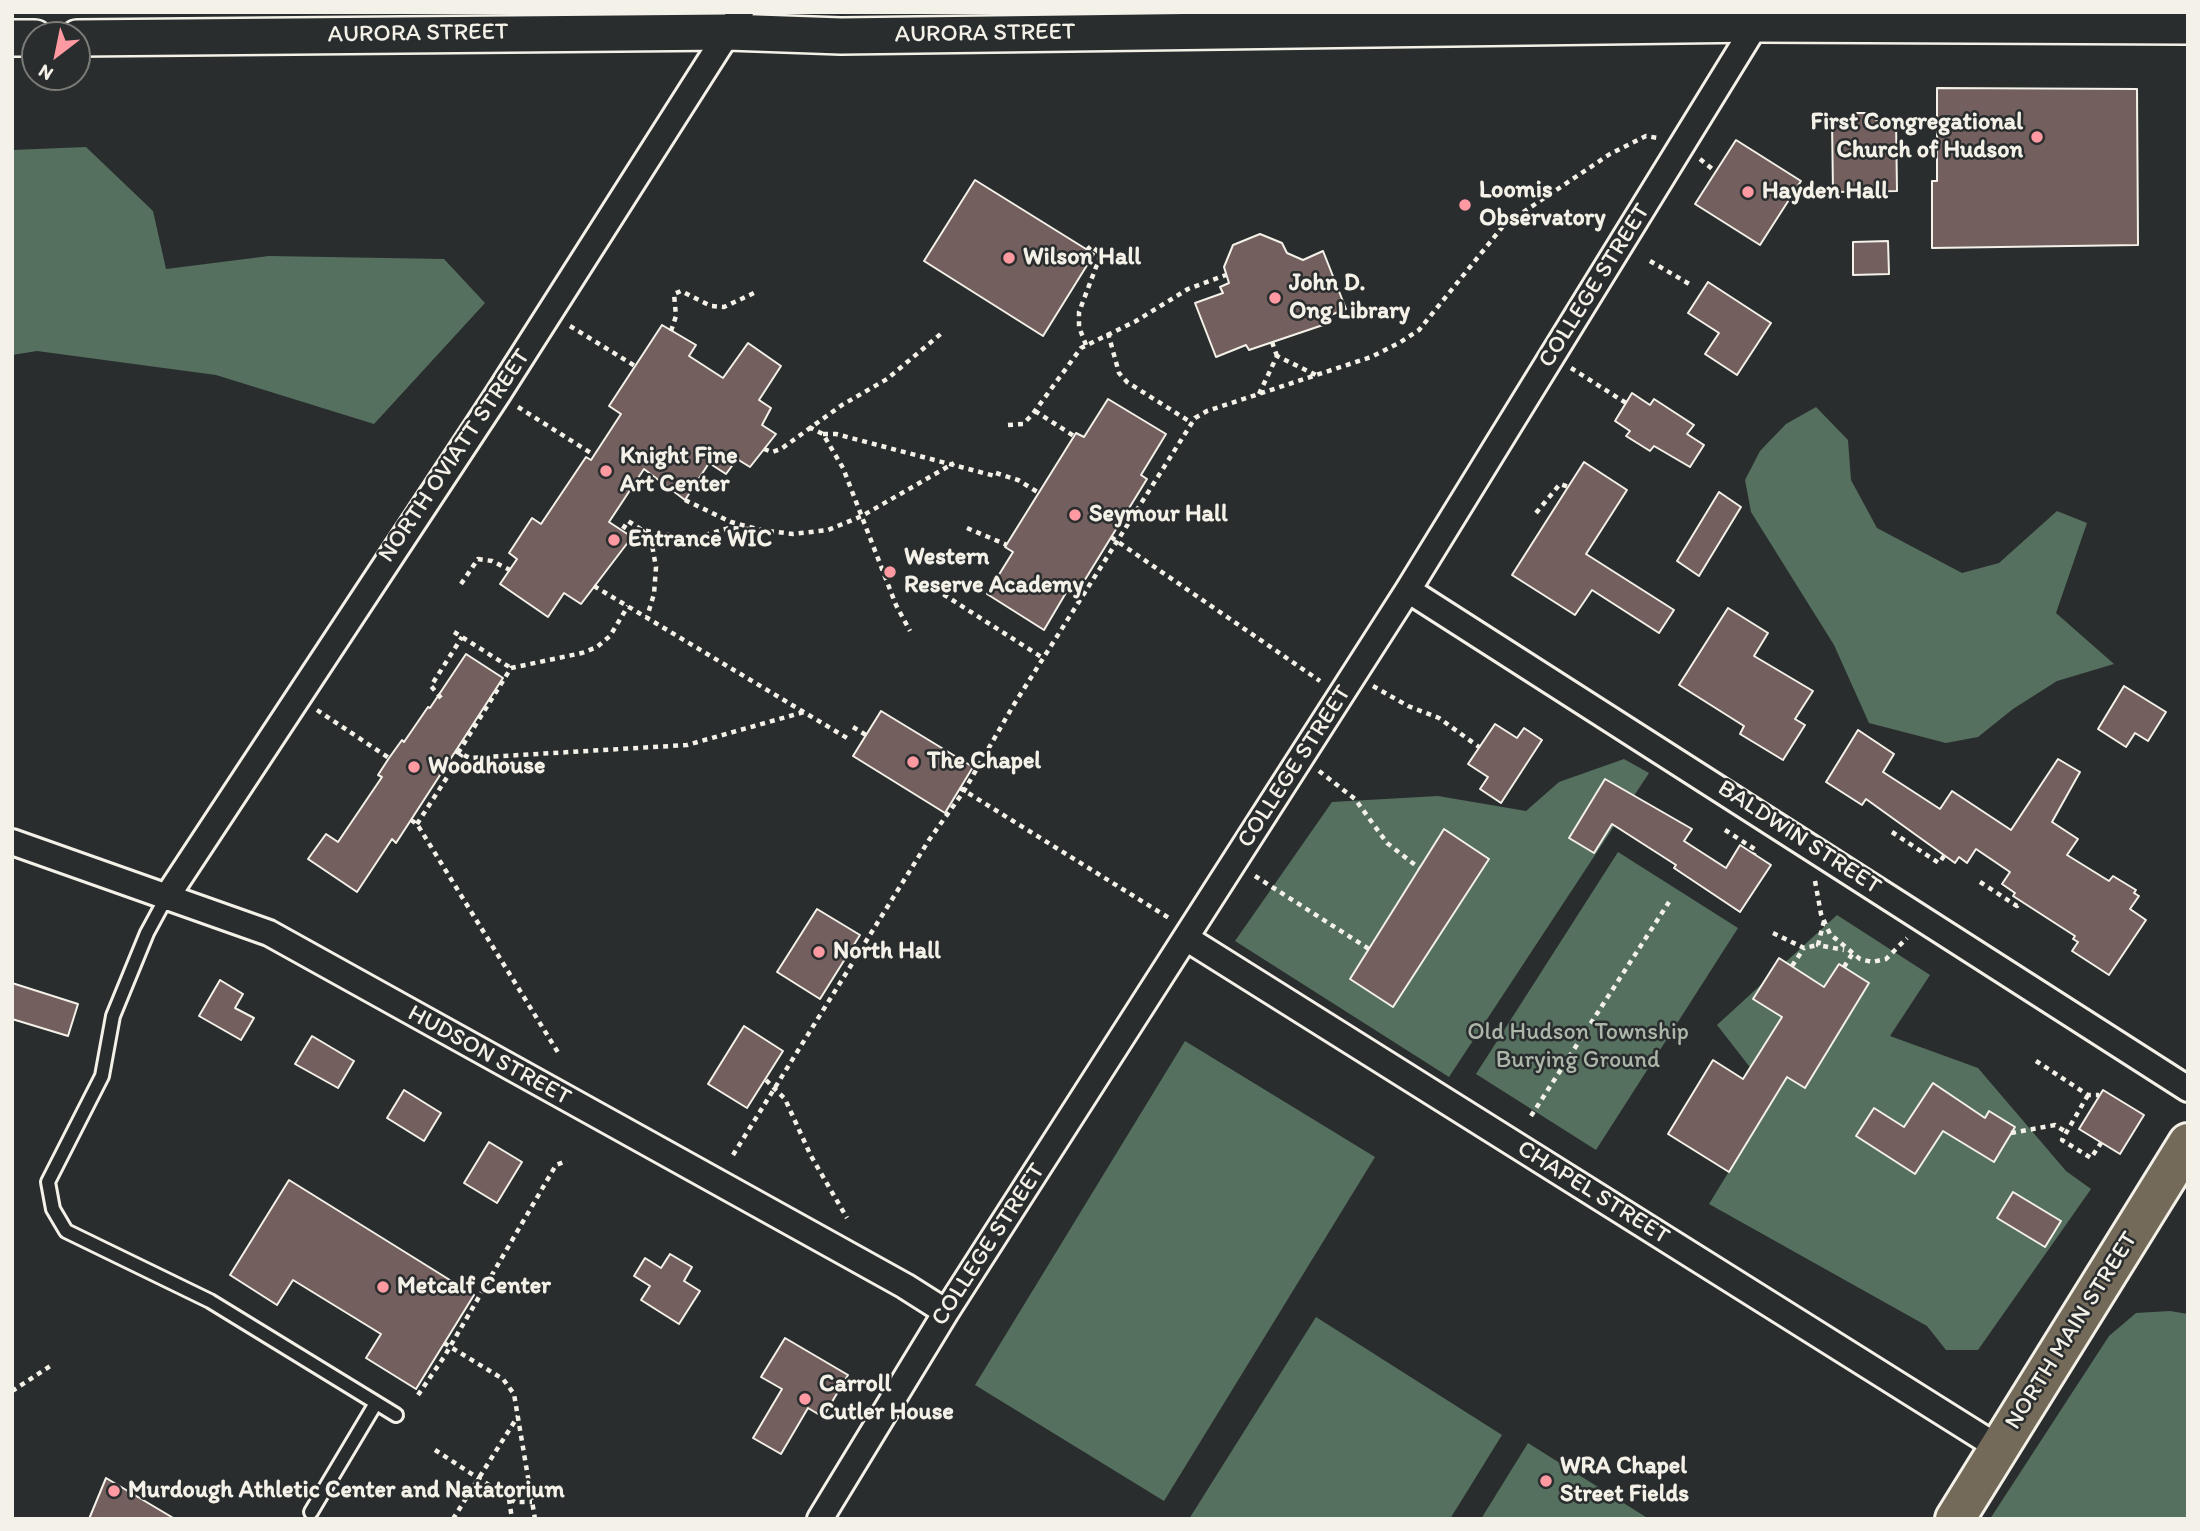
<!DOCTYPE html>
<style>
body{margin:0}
#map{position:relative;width:2200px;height:1531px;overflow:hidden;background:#2a2d2e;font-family:Itim,sans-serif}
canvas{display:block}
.frame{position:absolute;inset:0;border:14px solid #f4f1e8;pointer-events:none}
.north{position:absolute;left:21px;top:21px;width:70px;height:70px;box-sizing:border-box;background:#2a2d2e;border:2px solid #7b7b78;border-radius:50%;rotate:212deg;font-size:19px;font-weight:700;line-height:28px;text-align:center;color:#f4f1e8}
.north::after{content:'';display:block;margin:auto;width:24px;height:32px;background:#ff9aa2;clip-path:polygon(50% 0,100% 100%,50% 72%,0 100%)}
</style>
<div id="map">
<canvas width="2200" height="1531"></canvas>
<div class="frame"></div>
<div class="north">N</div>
</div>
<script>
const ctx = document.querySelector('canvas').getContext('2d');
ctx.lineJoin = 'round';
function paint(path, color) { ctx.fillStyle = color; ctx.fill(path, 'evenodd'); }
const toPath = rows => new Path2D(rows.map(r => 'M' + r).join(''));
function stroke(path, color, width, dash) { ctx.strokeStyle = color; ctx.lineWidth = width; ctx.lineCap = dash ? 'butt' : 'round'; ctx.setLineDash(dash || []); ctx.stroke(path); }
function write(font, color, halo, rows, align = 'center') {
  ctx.font = font + ' Itim,sans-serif'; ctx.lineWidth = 5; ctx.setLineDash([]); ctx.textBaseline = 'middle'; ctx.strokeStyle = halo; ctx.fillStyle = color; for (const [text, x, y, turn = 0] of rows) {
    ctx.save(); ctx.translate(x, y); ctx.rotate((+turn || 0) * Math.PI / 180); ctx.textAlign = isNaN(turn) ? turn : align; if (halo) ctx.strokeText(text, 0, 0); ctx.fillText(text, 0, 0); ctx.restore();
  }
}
paint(toPath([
 [86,147,153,211,166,269,269,256,444,259,485,303,374,424,216,375,37,351,12,355,12,150],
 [1816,407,1848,440,1851,480,1877,528,1962,573,1999,563,2057,511,2087,523,2056,613,2114,664,2057,681,2013,709,1978,737,1946,743,1869,723,1834,645,1751,512,1745,480,1760,451,1786,424],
 [1624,759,1649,773,1449,1077,1235,941,1332,802,1438,796,1526,811,1559,782],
 [1618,852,1738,928,1596,1150,1476,1074],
 [1837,915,1930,975,1890,1036,1978,1068,2066,1171,2091,1189,1978,1350,1946,1350,1927,1326,1709,1204,1774,1098,1717,1025],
 [1185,1041,1375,1157,1164,1501,975,1385],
 [2170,1311,2188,1314,2188,1519,1990,1519,2109,1336,2136,1313],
 [1316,1317,1502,1435,1450,1519,1189,1519],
 [1528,1443,1649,1519,1481,1519]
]), '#55705f');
const building = toPath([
 [1937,88,2137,89,2138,245,1932,248,1932,181,1937,181,1937,88],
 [1854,113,1875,113,1876,120,1896,120,1897,191,1833,192,1832,121,1854,121,1854,113],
 [1736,140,1801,181,1760,245,1695,204,1736,140],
 [975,180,1094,254,1043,336,924,261,975,180],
 [1260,234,1282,243,1287,253,1303,260,1323,251,1346,309,1323,318,1326,324,1249,350,1246,345,1216,357,1195,303,1223,293,1220,287,1229,283,1224,267,1233,245,1260,234],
 [1888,241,1889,274,1853,275,1853,242,1888,241],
 [1708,282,1771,323,1737,375,1705,354,1719,333,1688,313,1708,282],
 [662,325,696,345,689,356,723,378,748,343,781,366,759,400,771,408,762,425,776,434,750,467,737,459,726,474,709,463,685,500,644,469,609,522,632,537,581,604,564,593,548,617,500,584,517,559,509,553,532,518,541,524,586,457,591,460,621,414,609,406,662,325],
 [1632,393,1650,405,1654,399,1694,425,1687,434,1704,445,1690,467,1654,446,1650,451,1626,436,1630,431,1615,421,1632,393],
 [1108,399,1166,434,1141,475,1147,479,1078,591,1070,586,1044,630,987,594,1013,552,1005,547,1076,433,1084,437,1108,399],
 [1584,462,1627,490,1586,554,1674,610,1659,633,1592,590,1575,615,1512,575,1584,462],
 [1719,492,1741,507,1699,576,1677,561,1719,492],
 [1728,608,1768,633,1754,656,1813,691,1795,719,1805,725,1783,760,1740,734,1744,726,1679,685,1728,608],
 [466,654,503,678,396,843,392,839,357,892,308,859,326,834,338,842,382,777,378,775,389,758,402,740,404,742,428,707,430,708,466,654],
 [2124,686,2166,712,2148,741,2135,733,2126,747,2098,729,2124,686],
 [881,711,973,767,945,813,853,756,881,711],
 [1495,724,1517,738,1524,728,1542,740,1501,803,1480,789,1488,777,1468,764,1495,724],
 [1858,730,1894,754,1883,772,1940,809,1952,791,2011,830,2058,759,2080,772,2052,822,2078,839,2067,855,2109,881,2113,876,2136,890,2134,893,2139,896,2130,909,2146,920,2109,975,2072,951,2078,942,2073,939,2075,936,2013,896,2015,893,2002,884,2010,872,1976,849,1967,863,1959,857,1955,863,1866,799,1862,805,1826,782,1858,730],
 [1605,779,1692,829,1684,841,1726,868,1740,845,1771,865,1740,912,1674,868,1676,865,1612,824,1594,853,1569,838,1605,779],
 [1444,829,1489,859,1393,1007,1350,979,1444,829],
 [817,909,860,935,820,999,777,972,817,909],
 [1779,958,1824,987,1839,964,1869,983,1805,1088,1787,1077,1729,1172,1668,1134,1713,1060,1743,1079,1782,1017,1753,999,1779,958],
 [220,980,243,994,235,1008,254,1018,241,1040,199,1016,220,980],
 [12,983,78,1004,68,1036,12,1019,12,983],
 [744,1026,783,1051,747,1108,708,1084,744,1026],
 [312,1036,354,1061,338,1088,295,1064,312,1036],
 [1933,1083,1985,1118,1989,1111,2015,1127,1994,1162,1943,1131,1915,1174,1856,1136,1874,1108,1904,1127,1933,1083],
 [404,1090,441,1113,424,1141,387,1118,404,1090],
 [2103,1090,2144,1115,2120,1154,2079,1129,2103,1090],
 [489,1142,522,1162,497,1203,464,1183,489,1142],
 [289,1180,474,1295,416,1389,366,1358,381,1334,293,1280,277,1305,230,1275,289,1180],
 [2013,1192,2061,1221,2045,1247,1997,1218,2013,1192],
 [670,1254,692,1267,684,1281,700,1291,679,1324,641,1300,650,1286,634,1276,645,1258,661,1268,670,1254],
 [785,1338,848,1375,823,1417,808,1408,781,1454,753,1438,782,1389,761,1377,785,1338],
 [106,1478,175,1519,89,1519,106,1478]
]);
paint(building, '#725f5e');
stroke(building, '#f4f1e8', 2);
const lane = toPath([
 [166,898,147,933,113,1016,102,1076,48,1182,53,1209,66,1231,210,1301,396,1415],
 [311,1512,376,1403]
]);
const street = toPath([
 [1408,590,2188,1089],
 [12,842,269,933,905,1286,946,1312],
 [166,898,498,394,741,12],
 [1186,938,1999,1448],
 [820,1519,946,1312,1408,590,1763,13]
]);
const secondary = toPath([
 [12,38,35,38],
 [77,38,728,32,841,36,1757,24,2188,26]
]);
const primary = toPath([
 [1955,1519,2188,1143]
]);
stroke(lane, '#f4f1e8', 18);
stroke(street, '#f4f1e8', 30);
stroke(secondary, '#f4f1e8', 40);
stroke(primary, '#f4f1e8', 44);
stroke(toPath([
 [1700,159,1716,172],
 [1650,261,1691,285],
 [570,326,635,366],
 [671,331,676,316,674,294,681,291,711,306,724,307,754,293],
 [1108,333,1119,373,1127,382,1192,423],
 [1272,342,1277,356],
 [1086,345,1079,327,1079,312,1101,254,1091,246,1087,250],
 [1571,368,1626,403],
 [1259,394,1277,356,1318,376],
 [518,407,594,455],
 [1035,411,1074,436],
 [1008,425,1023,424,1032,415,1081,348,1136,321,1188,289,1226,275],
 [809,427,823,434,843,468,896,605,910,631],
 [823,434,836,434,995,476],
 [764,449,772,452,781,449,842,405,887,379,943,332],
 [996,473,1018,480,1039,493],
 [685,500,731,522,761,530,793,534,828,530,862,516,954,463],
 [1536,513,1560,484,1569,487],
 [967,528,1007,545],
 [623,529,628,521,642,530,691,539,729,528,750,529],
 [642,530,652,545,656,567,654,594,647,617],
 [1111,537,1320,681],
 [461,584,478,559,492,561,510,570],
 [594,586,847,738],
 [935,589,1043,658],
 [454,632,511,668],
 [1373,686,1408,706,1439,718,1479,747],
 [441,698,431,686,462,637],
 [317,710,389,758],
 [853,727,866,735],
 [455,751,470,758,687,745,804,712],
 [458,753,511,668,582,653,597,647,610,636,628,606],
 [1319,771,1355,799,1387,843,1419,868],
 [960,788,1169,918],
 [411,820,417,824,559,1054],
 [417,824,462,754],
 [1725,830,1756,850,1754,854],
 [1892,832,1939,863,1944,856],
 [1255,876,1369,949],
 [1815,881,1821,914,1830,934,1860,959,1872,962,1886,959,1907,938],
 [1980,882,2017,906,2020,901],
 [1824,921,1818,945,1844,950],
 [1773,933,1804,948,1818,945],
 [1792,966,1804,948],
 [1844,967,1852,954],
 [2036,1061,2088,1095,2099,1095],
 [766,1080,785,1099,811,1156,847,1218],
 [2088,1095,2062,1140,2091,1158,2101,1143],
 [1531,1116,1669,902],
 [2011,1133,2055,1125,2066,1132],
 [733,1155,929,840,964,791,1013,706,1195,418,1207,411,1371,357,1399,343,1419,330,1504,225,1610,154,1646,136,1658,138],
 [444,1343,503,1379,514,1394,535,1519],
 [12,1391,52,1365],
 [418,1395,444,1357,556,1165,567,1161],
 [435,1450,515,1502,532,1502],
 [509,1499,512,1519],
 [453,1519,518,1416]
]), '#f4f1e8', 4.5, [5, 5]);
stroke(lane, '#2a2d2e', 12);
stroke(street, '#2a2d2e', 24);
stroke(secondary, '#2a2d2e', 35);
stroke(primary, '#746a5a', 38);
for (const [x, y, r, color] of [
 [2037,137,7,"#ff9aa2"],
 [1748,192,7,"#ff9aa2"],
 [1465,205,7,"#ff9aa2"],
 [1009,258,7,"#ff9aa2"],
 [1275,298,7,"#ff9aa2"],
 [606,471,7,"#ff9aa2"],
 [1075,515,7,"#ff9aa2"],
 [614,540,7,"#ff9aa2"],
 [890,572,7,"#ff9aa2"],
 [913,762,7,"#ff9aa2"],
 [414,767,7,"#ff9aa2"],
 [819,952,7,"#ff9aa2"],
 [383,1287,7,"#ff9aa2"],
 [805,1399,7,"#ff9aa2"],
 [1546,1481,7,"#ff9aa2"],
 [114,1491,7,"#ff9aa2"]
]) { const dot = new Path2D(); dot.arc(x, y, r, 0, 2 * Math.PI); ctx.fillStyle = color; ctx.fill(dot); stroke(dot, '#2a2d2e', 2.5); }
write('24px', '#f4f1e8', '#2a2d2e', [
 ["AURORA STREET",418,34,-1],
 ["AURORA STREET",985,34,-1],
 ["COLLEGE STREET",1595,286,-58],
 ["NORTH OVIATT STREET",455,456,-56],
 ["COLLEGE STREET",1295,767,-57],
 ["BALDWIN STREET",1799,838,33],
 ["HUDSON STREET",489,1056,29],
 ["CHAPEL STREET",1593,1193,32],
 ["COLLEGE STREET",989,1245,-57],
 ["NORTH MAIN STREET",2072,1331,-58]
]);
write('bold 24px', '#f4f1e8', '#2a2d2e', [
 ["First Congregational",2023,123,"right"],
 ["Church of Hudson",2023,151,"right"],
 ["Loomis",1479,191],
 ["Observatory",1479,219],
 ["Hayden Hall",1762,192],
 ["Wilson Hall",1023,258],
 ["John D.",1289,284],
 ["Ong Library",1289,312],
 ["Knight Fine",620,457],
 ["Art Center",620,485],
 ["Seymour Hall",1089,515],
 ["Entrance WIC",628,540],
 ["Western",904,558],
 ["Reserve Academy",904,586],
 ["The Chapel",927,762],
 ["Woodhouse",428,767],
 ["North Hall",833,952],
 ["Metcalf Center",397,1287],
 ["Carroll",819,1385],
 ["Cutler House",819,1413],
 ["WRA Chapel",1560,1467],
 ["Street Fields",1560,1495],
 ["Murdough Athletic Center and Natatorium",128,1491]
], 'left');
write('24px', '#acb7aa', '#2a2d2e', [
 ["Old Hudson Township",1578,1033],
 ["Burying Ground",1578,1061]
]);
</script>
